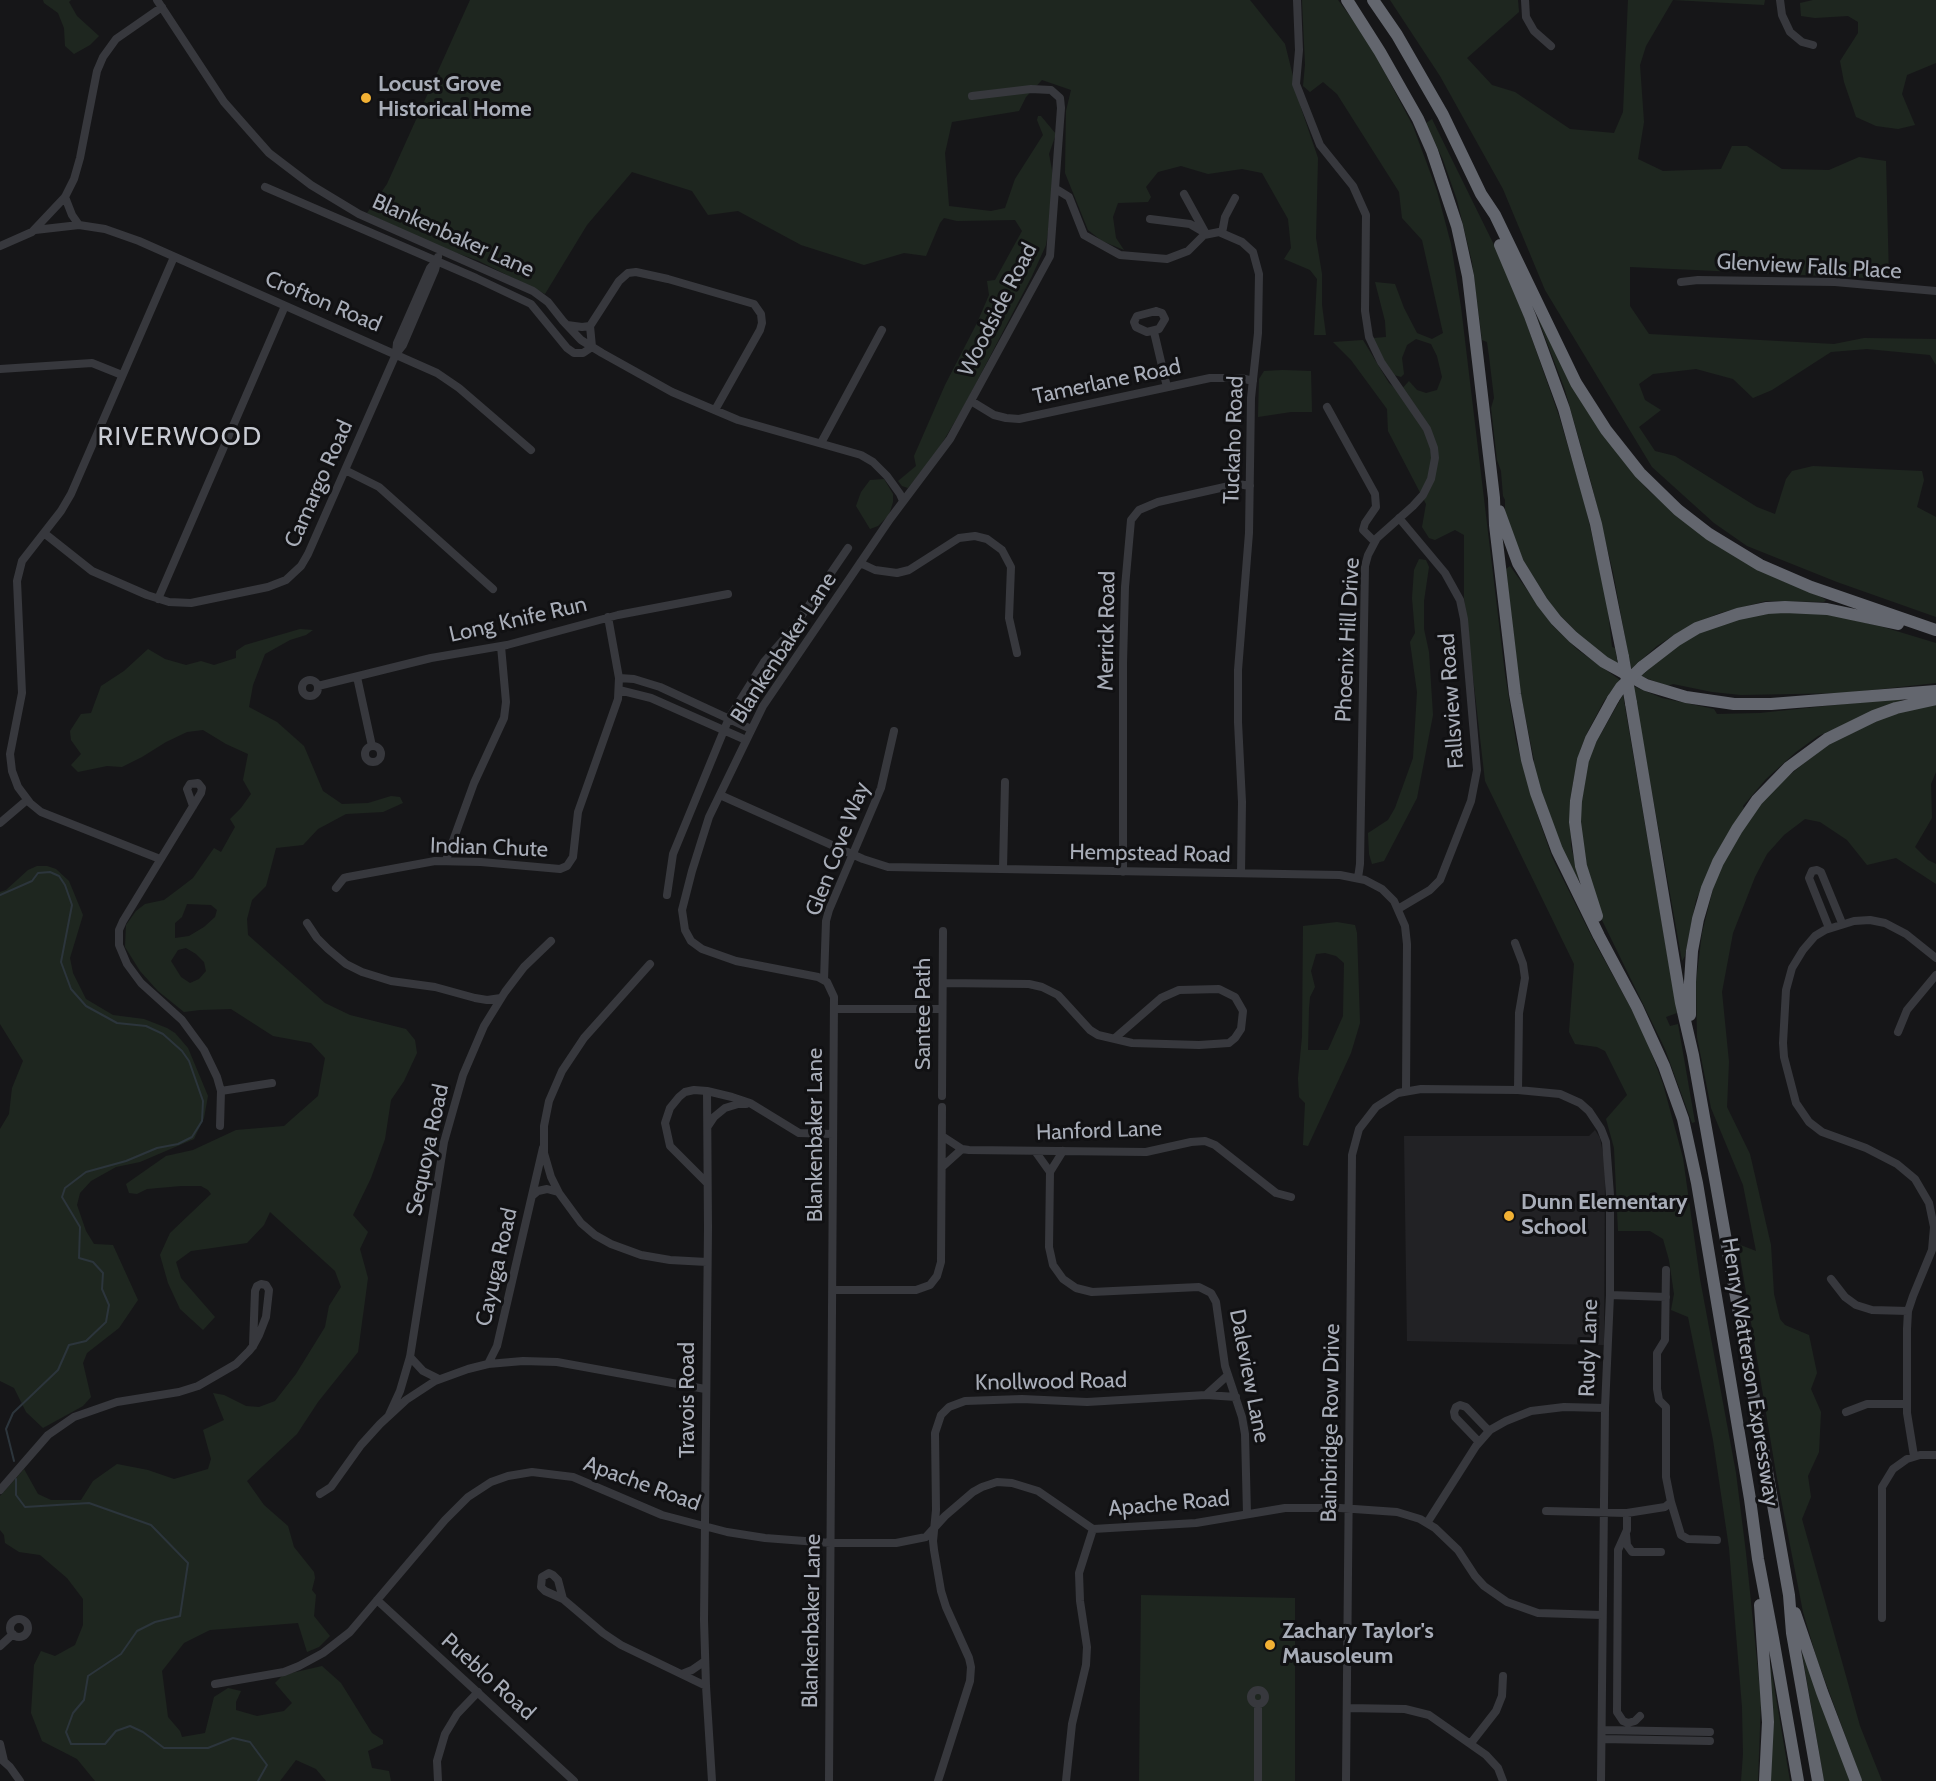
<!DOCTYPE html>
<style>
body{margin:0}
canvas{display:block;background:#161618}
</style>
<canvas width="1936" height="1781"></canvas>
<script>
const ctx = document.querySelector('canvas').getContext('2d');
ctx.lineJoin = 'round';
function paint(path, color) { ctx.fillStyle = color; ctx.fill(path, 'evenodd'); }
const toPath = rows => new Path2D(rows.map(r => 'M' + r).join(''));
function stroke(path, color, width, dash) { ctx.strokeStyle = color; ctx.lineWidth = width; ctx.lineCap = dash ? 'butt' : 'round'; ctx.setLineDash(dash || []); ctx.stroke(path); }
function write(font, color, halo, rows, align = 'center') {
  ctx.font = font + ' Cabin,sans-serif'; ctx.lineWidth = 6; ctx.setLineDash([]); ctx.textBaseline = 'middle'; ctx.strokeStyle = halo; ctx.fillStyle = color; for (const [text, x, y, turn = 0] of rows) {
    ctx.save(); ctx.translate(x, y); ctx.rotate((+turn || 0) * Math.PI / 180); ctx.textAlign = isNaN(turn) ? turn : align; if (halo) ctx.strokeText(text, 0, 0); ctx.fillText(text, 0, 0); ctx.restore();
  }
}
paint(toPath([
 [1595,1130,1600,1138,1605,1164,1604,1345,1407,1341,1404,1136,1589,1136]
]), '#222225');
paint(toPath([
 [43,0,71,0,69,2,77,16,99,36,90,45,74,54,65,46,64,28,58,13,44,3],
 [470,0,1250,0,1285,44,1301,108,1318,158,1316,238,1322,274,1322,305,1326,335,1314,335,1317,279,1310,270,1284,259,1291,248,1288,219,1262,173,1242,169,1208,174,1181,166,1158,172,1146,187,1151,197,1148,202,1118,203,1113,217,1116,238,1124,250,1102,241,1088,230,1065,173,1066,111,1071,90,1042,80,1026,97,1019,111,952,122,945,153,949,206,991,211,1005,208,1015,179,1043,135,1037,120,1038,116,1041,116,1056,134,1049,154,1055,186,1046,245,1032,276,963,408,935,455,908,488,902,486,898,481,916,466,914,456,945,385,977,323,989,295,987,281,995,280,1022,231,1015,220,957,221,944,218,940,223,926,256,904,253,864,265,801,245,738,211,708,215,692,191,632,172,587,225,545,294,479,261,437,246,367,213,387,184],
 [1302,0,1338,0,1367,39,1413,126,1437,191,1451,244,1461,307,1505,674,1516,741,1533,802,1552,857,1595,943,1643,1030,1663,1084,1683,1158,1700,1279,1736,1473,1746,1553,1761,1700,1758,1781,1741,1781,1743,1754,1742,1707,1729,1548,1713,1440,1688,1317,1671,1310,1674,1294,1669,1260,1663,1239,1650,1231,1618,1231,1614,1148,1606,1119,1627,1095,1605,1051,1597,1047,1575,1044,1569,1032,1574,964,1485,781,1464,598,1464,535,1455,530,1435,540,1429,538,1422,527,1426,504,1388,431,1387,409,1351,360,1333,342,1363,340,1389,383,1399,392,1409,381,1417,390,1426,393,1437,390,1442,377,1437,356,1431,344,1416,339,1407,345,1402,358,1404,374,1401,377,1394,375,1374,346,1374,338,1386,337,1385,321,1375,282,1395,284,1404,308,1417,333,1432,339,1443,333,1422,240,1402,218,1399,192,1337,94,1323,82,1310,92,1303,86,1305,65],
 [1390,0,1518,0,1519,12,1467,58,1492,85,1515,92,1570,129,1614,133,1623,112,1628,0,1765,0,1764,5,1673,0,1646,46,1640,65,1644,122,1638,159,1663,171,1721,169,1732,146,1747,146,1782,169,1829,170,1859,157,1886,161,1889,279,1630,267,1630,306,1649,334,1834,344,1864,338,1936,339,1936,365,1930,355,1867,349,1831,352,1772,390,1753,398,1733,379,1696,369,1653,374,1639,384,1645,400,1661,410,1639,427,1655,451,1675,456,1757,507,1775,514,1786,479,1792,471,1813,466,1922,471,1924,480,1917,507,1936,517,1936,617,1837,582,1747,546,1714,523,1652,467,1545,290,1503,189,1440,76],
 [1813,0,1936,0,1936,63,1907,75,1902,94,1915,125,1898,129,1876,126,1856,117,1844,82,1840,61,1858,33,1858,22,1848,16,1815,18,1801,16,1800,3],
 [1432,119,1497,251,1525,319,1559,416,1585,504,1607,603,1612,647,1615,648,1618,665,1589,645,1553,608,1523,560,1505,514,1505,500,1503,496,1501,471,1497,460,1491,408,1494,398,1489,356,1487,342,1482,340,1472,262,1457,200,1443,160,1426,123],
 [1537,316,1619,456,1647,489,1668,507,1776,578,1821,597,1826,600,1824,602,1766,601,1720,613,1700,621,1677,633,1657,646,1631,669,1613,572,1591,482,1565,390],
 [1283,370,1311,371,1312,412,1291,412,1258,417,1259,379,1264,371],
 [884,479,893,494,893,502,889,515,878,526,870,529,856,506,861,492,870,480],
 [1419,559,1426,560,1429,567,1424,601,1424,629,1429,652,1433,715,1417,798,1384,861,1372,864,1369,854,1368,833,1388,820,1395,808,1413,758,1417,692,1410,642,1415,633,1412,598,1414,570],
 [1510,566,1553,626,1578,650,1620,680,1604,701,1588,731,1581,748,1574,777,1570,800,1571,846,1580,883,1561,848,1533,765,1534,760,1520,690,1506,569],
 [1771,612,1819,612,1883,627,1936,643,1936,683,1846,693,1741,695,1712,692,1673,684,1667,686,1641,676,1680,642,1720,623],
 [300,629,313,630,306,635,290,640,265,654,253,685,249,707,277,722,304,746,323,791,342,804,368,803,391,796,400,797,403,803,383,812,346,814,318,829,303,845,276,848,266,886,252,900,247,919,248,935,325,1003,350,1015,406,1029,415,1040,417,1053,404,1081,391,1100,385,1139,371,1178,353,1215,368,1232,360,1249,368,1278,358,1352,318,1402,297,1434,247,1481,264,1505,288,1526,294,1547,314,1572,315,1578,312,1590,316,1595,314,1616,330,1636,319,1647,307,1652,298,1623,210,1630,184,1643,162,1671,168,1717,180,1731,182,1737,205,1733,214,1697,228,1688,241,1691,236,1702,236,1710,257,1716,284,1711,292,1703,275,1683,283,1675,322,1666,341,1683,372,1733,383,1740,383,1744,368,1751,372,1768,389,1771,391,1781,326,1781,316,1769,296,1760,280,1781,95,1781,77,1759,42,1741,31,1713,34,1665,41,1651,55,1656,75,1645,83,1625,83,1599,67,1578,40,1555,19,1552,5,1543,4,1535,0,1530,0,1496,24,1469,38,1494,51,1500,81,1500,93,1481,117,1464,148,1470,174,1479,208,1469,211,1459,203,1430,224,1420,213,1393,224,1395,246,1406,259,1407,275,1401,296,1374,325,1327,329,1306,341,1287,335,1271,270,1212,264,1225,247,1243,191,1251,176,1262,181,1278,215,1317,203,1330,180,1309,168,1283,160,1255,170,1233,211,1194,208,1190,201,1186,181,1186,147,1189,137,1194,129,1193,126,1184,166,1156,193,1150,236,1130,284,1126,318,1096,325,1058,311,1043,273,1036,231,1009,200,1010,184,1012,158,991,140,971,125,947,126,925,136,911,145,904,164,900,180,888,193,878,214,848,221,852,235,827,230,819,241,808,251,794,243,780,248,754,226,744,203,730,187,732,166,742,142,757,122,767,107,766,78,772,71,765,81,754,71,740,70,731,81,714,91,713,101,686,124,671,148,649,165,659,186,665,201,661,214,665,236,658,236,651,245,645],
 [187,904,211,905,217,910,215,917,204,927,189,936,175,938,175,923,182,917],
 [186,948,196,954,204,962,206,971,199,979,190,983,181,977,171,961,178,950],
 [1633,686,1662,698,1714,709,1717,714,1760,713,1900,698,1901,702,1818,736,1796,752,1766,779,1743,806,1744,808,1724,840,1696,900,1685,956,1682,961],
 [1623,695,1677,1013,1666,1017,1670,1026,1678,1024,1695,1122,1692,1123,1665,1049,1600,916,1591,891,1579,817,1590,753],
 [1936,704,1936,772,1931,784,1932,818,1915,847,1928,860,1936,864,1936,884,1896,858,1867,865,1847,840,1820,822,1805,819,1784,835,1767,854,1755,877,1733,933,1722,992,1729,1062,1727,1107,1750,1154,1771,1245,1774,1294,1780,1319,1785,1325,1809,1335,1817,1373,1811,1389,1821,1412,1819,1452,1808,1476,1811,1497,1802,1519,1860,1726,1882,1781,1862,1781,1817,1659,1803,1612,1776,1473,1738,1244,1756,1251,1743,1185,1711,1108,1697,1037,1696,982,1702,933,1715,881,1736,838,1772,789,1837,737,1892,713],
 [37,866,47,866,56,869,69,881,83,915,70,958,73,973,86,999,113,1015,144,1019,167,1028,175,1033,188,1048,208,1096,204,1118,194,1139,140,1162,116,1167,91,1181,80,1193,77,1205,86,1231,94,1244,113,1245,138,1300,119,1328,87,1353,83,1363,91,1397,83,1406,43,1428,26,1412,14,1388,0,1381,0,1129,9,1114,12,1088,23,1061,0,1024,0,892,6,890,28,870],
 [1337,922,1355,925,1357,933,1360,1023,1351,1053,1308,1146,1303,1145,1305,1103,1299,1097,1298,1078,1302,1037,1303,926],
 [1325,953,1336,956,1344,963,1343,1016,1328,1050,1308,1050,1309,1008,1310,997,1315,987,1311,971,1316,954],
 [1141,1595,1295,1598,1295,1781,1139,1781],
 [1804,1652,1853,1781,1824,1781,1802,1653],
 [1768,1659,1771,1668,1790,1781,1769,1781]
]), '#1e261f');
stroke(toPath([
 [0,895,32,881,38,873,50,872,59,876,65,885,72,905,61,962,71,989,86,1006,117,1023,146,1026,163,1034,182,1051,189,1061,203,1101,202,1121,192,1137,178,1144,157,1148,126,1161,86,1172,65,1188,62,1197,80,1227,79,1258,93,1262,103,1273,102,1289,109,1305,106,1322,86,1341,69,1345,58,1370,13,1413,6,1429,14,1461],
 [16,1479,16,1495,25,1507,89,1503,151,1525,188,1563,180,1616,155,1622,137,1631,121,1654,88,1676,84,1700,73,1713,66,1732,71,1744,105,1744,116,1731,130,1726,143,1732,164,1748,208,1748,233,1738,250,1742,267,1765,258,1781]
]), '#2c353c', 2);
stroke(toPath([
 [157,0,224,102,269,153,311,185,359,214,533,291,548,302,563,321,581,340,602,353,672,392,738,420,861,455,873,462,887,476,900,494,903,501],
 [1297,0,1299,50,1296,84,1320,145,1353,186,1366,215,1365,311,1369,337,1381,362,1427,429,1434,448,1435,458,1431,479,1423,495,1413,506,1377,538,1368,555,1365,566,1360,864,1358,878],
 [1525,0,1526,17,1534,31,1551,46],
 [1780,0,1782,15,1790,32,1802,42,1813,45],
 [265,187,476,278,531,304,567,348,574,353,583,353,592,347,590,326,619,281,628,273,636,272,668,279,754,304,761,314,762,323,760,330,715,410],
 [1056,189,1069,197,1084,235,1120,255,1167,259,1188,251,1204,235,1219,232,1242,242,1253,252,1259,274,1258,333,1251,398,1249,533,1238,670,1238,722,1242,802,1241,873],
 [1184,194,1206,234],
 [65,197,72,215,79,225,105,229,139,241,437,373,459,388,531,450],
 [1150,219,1190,224,1207,234],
 [35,230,79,225],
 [1222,233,1225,217,1235,198],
 [0,246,32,232,65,197,74,179,80,158,97,71,103,57,116,39,162,7],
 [1681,282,1698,280,1835,282,1936,291],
 [1156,311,1162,313,1165,319,1159,329,1147,332,1136,327,1134,322,1137,316,1156,311],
 [567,325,582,327,590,326],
 [1154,332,1167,387],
 [396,353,397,343,430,268,436,261],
 [0,369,92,363,122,375],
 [971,401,994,415,1006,418,1019,419,1210,378,1241,378,1253,381],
 [1327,407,1375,494,1376,507,1365,523,1363,530,1374,541],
 [821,443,882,330],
 [345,470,379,487,493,589],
 [44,533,92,571,147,595,169,602,191,603,268,587,286,580,301,566,308,554,396,354,403,345,435,270,438,257],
 [860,563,875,570,897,573,909,570,959,538,975,536,987,539,1002,550,1011,567,1009,618,1017,653],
 [158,599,285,306],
 [357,677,372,746],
 [619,678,634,679,660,687,751,729],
 '302 688a8 8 0 1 1 16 0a8 8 0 1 1-16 0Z',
 [318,686,431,658,507,645,618,615,728,594],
 [619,690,651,698,746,740],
 '365 754a8 8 0 1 1 16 0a8 8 0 1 1-16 0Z',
 [720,795,863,859,888,867,1340,875,1365,880,1382,889,1394,901,1405,926,1407,944,1406,1091],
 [193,806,187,789,190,784,198,783,202,788,201,793,123,921,119,930,119,945,127,964,141,983,182,1020,204,1050,217,1077,221,1091,220,1126],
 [0,823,27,800],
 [160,859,41,812,30,803,18,787,12,771,10,754,22,693,17,581,22,561,61,511,71,494,174,257],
 [446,860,474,783,504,718,506,702,501,646],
 [1003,869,1005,782],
 [1123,872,1123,663,1125,587,1131,520,1139,510,1158,502,1238,484,1250,486],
 [336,888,344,878,348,877,435,861,481,862,560,869,567,866,573,857,578,812,618,699,619,678,608,617],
 [667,895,673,854,729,718,764,662,792,630,848,548],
 [1398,909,1430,890,1440,880,1471,801,1477,770,1464,619,1460,600,1445,573,1399,518],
 [307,923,317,938,328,949,346,964,362,972,391,981,435,987,475,998,487,1000,501,998],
 [1829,928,1809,878,1812,871,1817,870,1821,872,1842,923],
 [1515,943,1523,964,1525,978,1519,1013,1518,1090],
 [650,964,584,1038,562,1071,549,1101,544,1126,544,1153,551,1177,559,1193,581,1223,595,1235,611,1244,641,1255,670,1260,707,1262],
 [824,980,826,921,829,910,881,788,894,731],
 [943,983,1029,984,1042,987,1058,995,1090,1030,1098,1035,1132,1043,1199,1045,1229,1043,1235,1038,1241,1029,1243,1011,1235,997,1219,989,1179,990,1161,998,1115,1038],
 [834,1009,942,1009],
 [1898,1032,1907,1010,1936,975],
 [221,1091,272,1083],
 [707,1091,694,1090,685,1092,679,1097,670,1108,665,1123,670,1146,707,1183],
 [942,1096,943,931],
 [708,1126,714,1117,725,1108,738,1104,746,1104],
 [942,1136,962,1149,969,1150,1146,1152,1191,1142,1205,1141,1215,1145,1276,1193,1291,1197],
 [1035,1151,1050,1172],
 [1063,1151,1050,1172,1049,1247,1053,1265,1063,1279,1076,1288,1092,1292,1199,1287,1211,1293,1216,1302,1225,1366,1242,1417,1245,1434,1247,1514],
 [942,1167,962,1149],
 [532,1196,538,1191,547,1189,558,1192],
 [1831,1279,1845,1297,1856,1305,1872,1310,1908,1311],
 [833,1290,916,1290,930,1285,937,1276,941,1262,942,1107],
 [1610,1295,1666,1297],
 [410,1357,423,1371,439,1379],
 [488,1364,497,1346,543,1148],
 [1206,1395,1228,1375],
 [1846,1412,1867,1404,1907,1404],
 [389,1415,400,1391,410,1357,444,1142,463,1075,484,1026,505,992,524,967,551,941],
 [1479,1442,1455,1417,1454,1412,1456,1407,1460,1405,1466,1407,1489,1431],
 [1914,1456,1907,1413,1907,1329,1908,1311,1913,1296,1932,1250,1934,1227,1929,1203,1915,1179,1897,1164,1866,1148,1822,1132,1809,1122,1796,1103,1784,1057,1783,1043,1786,990,1792,968,1803,950,1815,936,1825,930,1854,921,1870,920,1885,923,1906,934,1936,958],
 [0,1490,48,1435,74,1417,117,1402,179,1392,198,1386,236,1364,249,1351,253,1346,259,1335,266,1317,269,1290,266,1285,261,1284,257,1286,255,1291,253,1346],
 [320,1494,331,1487,361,1445,380,1424,406,1400,435,1381,468,1369,488,1364,523,1361,557,1362,705,1389],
 [1671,1502,1681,1535,1688,1539,1717,1540],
 [1546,1511,1627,1513,1665,1507,1671,1502,1666,1477,1666,1407,1659,1400,1657,1389,1657,1353,1665,1340,1666,1270],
 [1627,1513,1627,1530,1618,1550,1617,1712,1623,1721,1628,1723,1635,1721,1640,1716],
 [1427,1523,1476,1446,1490,1430,1506,1421,1531,1411,1564,1407,1605,1408],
 [1626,1534,1627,1545,1632,1552,1661,1552],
 [563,1599,558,1580,553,1575,549,1573,542,1577,541,1587,545,1591,563,1599,603,1633,621,1645,706,1686],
 [377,1600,574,1781],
 [1882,1618,1882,1487,1893,1469,1907,1459,1920,1455,1936,1455],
 '10 1628a9 9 0 1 1 18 0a9 9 0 1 1-18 0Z',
 [0,1646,13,1634],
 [682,1674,692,1670,705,1661],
 [215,1684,284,1672,299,1666,323,1653,350,1632,445,1520,468,1497,491,1482,508,1476,532,1472,573,1477,662,1515,727,1532,765,1538,831,1543,896,1543,926,1537,945,1516,973,1492,982,1487,997,1482,1012,1483,1038,1491,1093,1529,1196,1523,1285,1508,1340,1508,1397,1512,1420,1519,1435,1528,1458,1550,1475,1576,1484,1586,1507,1602,1538,1613,1602,1615],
 '1251 1697a7 7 0 1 1 14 0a7 7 0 1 1-14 0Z',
 [1347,1708,1405,1709,1429,1715,1486,1755,1498,1768,1503,1781],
 [1603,1730,1710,1732],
 [1602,1739,1710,1741],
 [1471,1743,1496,1711,1502,1696,1503,1676],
 [0,1744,4,1761],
 [0,1758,10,1767,20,1781],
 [438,1781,437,1761,445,1734,457,1714,478,1692],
 [712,1781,706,1686,704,1620,708,1228,707,1091,732,1097,750,1103,799,1133,833,1134],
 [829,1781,834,997,827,982,818,977,736,961,702,949,691,941,685,930,682,910,692,871,709,817,763,706,890,519,950,439,1050,256,1061,108,1060,98,1051,90,1031,89,972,96],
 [938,1781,970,1681,971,1667,969,1658,946,1607,941,1591,934,1550,933,1541,936,1510,935,1433,941,1415,949,1407,965,1401,1022,1399,1087,1402,1206,1395,1236,1397],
 [1066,1781,1072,1724,1086,1665,1087,1647,1080,1601,1079,1573,1093,1529],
 [1258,1781,1258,1704],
 [1346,1781,1352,1155,1359,1129,1376,1107,1398,1093,1421,1089,1518,1090,1560,1094,1580,1103,1589,1111,1601,1129,1606,1142,1610,1195,1610,1295,1605,1408,1601,1781]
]), '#37383d', 8);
stroke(toPath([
 [1347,0,1380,52,1418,119,1432,151,1457,226,1468,276,1494,498,1495,525,1515,694,1527,760,1536,793,1557,850,1599,936,1637,1007,1664,1066,1683,1119,1697,1183,1750,1499,1758,1559,1773,1638,1798,1781],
 [1373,0,1397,35,1443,115,1481,194,1495,215,1576,383,1606,430,1640,473,1678,510,1709,534,1760,565,1811,587,1936,630],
 [1500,245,1530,316,1564,409,1596,524,1623,657],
 [1499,511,1518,563,1542,602,1556,620,1573,637,1604,662,1646,685,1686,697,1734,704,1771,704,1936,691],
 [1642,667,1677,640,1697,628,1738,614,1767,608,1785,607,1827,609,1898,624],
 [1631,703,1681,1003,1693,1055,1789,1595,1792,1633,1818,1781],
 [1597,916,1581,866,1575,822,1576,801,1583,760,1591,739,1613,699],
 [1690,1015,1690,982,1692,951,1698,919,1707,888,1718,862,1737,829,1757,800,1789,767,1827,739,1874,716,1896,708,1936,699],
 [1760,1605,1768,1722,1765,1781],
 [1795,1613,1822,1692,1856,1781]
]), '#63666e', 12);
stroke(toPath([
 [1623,657,1631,703],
 [1613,699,1621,687,1642,667]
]), '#63666e', 12);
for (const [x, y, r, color] of [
 [366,98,6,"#f2b134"],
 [1509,1216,6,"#f2b134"],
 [1270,1645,6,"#f2b134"]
]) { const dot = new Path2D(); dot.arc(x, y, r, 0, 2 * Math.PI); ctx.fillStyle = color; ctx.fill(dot); stroke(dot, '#111113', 2); }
write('bold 22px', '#a8adb8', '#111113', [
 ["Locust Grove",378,85],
 ["Historical Home",378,110],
 ["Dunn Elementary",1521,1203],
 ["School",1521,1228],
 ["Zachary Taylor's",1282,1632],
 ["Mausoleum",1282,1657]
], 'left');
write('22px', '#a8adb8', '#111113', [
 ["Blankenbaker Lane",453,236,24],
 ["Glenview Falls Place",1809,267,3],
 ["Crofton Road",323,302,23],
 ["Woodside Road",998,310,-63],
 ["Tamerlane Road",1107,382,-12],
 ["Tuckaho Road",1234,440,-88],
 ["Camargo Road",319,484,-66],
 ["Long Knife Run",518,620,-13],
 ["Merrick Road",1107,631,-89],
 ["Phoenix Hill Drive",1348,640,-87],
 ["Blankenbaker Lane",784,648,-57],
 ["Fallsview Road",1452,701,-94],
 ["Indian Chute",489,848,2],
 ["Glen Cove Way",838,849,-69],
 ["Hempstead Road",1150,854,1],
 ["Santee Path",924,1014,-90],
 ["Hanford Lane",1099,1131,-2],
 ["Blankenbaker Lane",816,1135,-90],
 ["Sequoya Road",428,1150,-78],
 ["Cayuga Road",497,1267,-77],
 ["Rudy Lane",1589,1348,-88],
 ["Henry Watterson Expressway",1750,1372,81],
 ["Daleview Lane",1249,1376,79],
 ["Knollwood Road",1051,1382,-1],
 ["Travois Road",688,1400,-90],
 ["Bainbridge Row Drive",1331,1423,-89],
 ["Apache Road",642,1484,20],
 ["Apache Road",1169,1504,-5],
 ["Blankenbaker Lane",812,1621,-89],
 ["Pueblo Road",488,1677,42]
]);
ctx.letterSpacing = '1.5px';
write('26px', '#c9ccd4', '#111113', [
 ["RIVERWOOD",180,437]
]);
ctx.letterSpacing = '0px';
</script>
